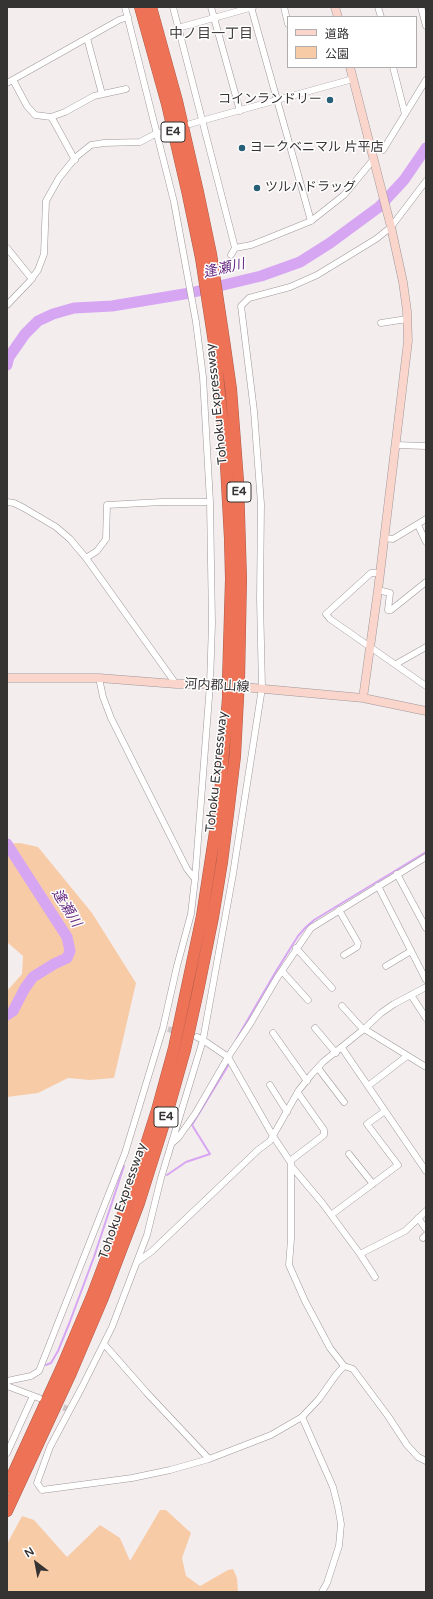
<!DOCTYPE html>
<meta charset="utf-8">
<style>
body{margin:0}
#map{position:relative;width:433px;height:1599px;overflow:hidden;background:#f4edee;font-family:"Varela Round","Noto Sans JP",sans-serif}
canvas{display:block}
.frame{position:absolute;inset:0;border:8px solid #363333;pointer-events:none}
.legend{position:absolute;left:287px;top:16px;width:130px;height:52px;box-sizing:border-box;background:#fff;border:1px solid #afadad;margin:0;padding:5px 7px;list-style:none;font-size:12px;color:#363333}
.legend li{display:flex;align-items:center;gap:8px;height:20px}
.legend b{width:20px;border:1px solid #afadad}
.north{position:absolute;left:16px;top:1543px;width:40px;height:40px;-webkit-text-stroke:3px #fff;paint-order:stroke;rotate:328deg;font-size:11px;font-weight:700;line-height:16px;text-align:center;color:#363333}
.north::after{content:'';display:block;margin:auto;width:14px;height:18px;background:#363333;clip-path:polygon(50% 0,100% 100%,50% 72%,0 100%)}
</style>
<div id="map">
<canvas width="433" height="1599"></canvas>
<div class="frame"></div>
<ul class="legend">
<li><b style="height:5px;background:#fad5cc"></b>道路</li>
<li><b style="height:11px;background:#f7cba6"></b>公園</li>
</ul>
<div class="north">N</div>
</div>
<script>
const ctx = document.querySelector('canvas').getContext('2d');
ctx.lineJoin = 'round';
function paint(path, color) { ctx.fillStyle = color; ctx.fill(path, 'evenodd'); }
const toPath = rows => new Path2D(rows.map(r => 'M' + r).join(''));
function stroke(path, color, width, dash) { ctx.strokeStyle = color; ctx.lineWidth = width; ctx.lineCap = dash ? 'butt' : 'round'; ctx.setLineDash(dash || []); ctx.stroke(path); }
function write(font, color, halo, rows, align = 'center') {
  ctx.font = font + ' "Varela Round","Noto Sans JP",sans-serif'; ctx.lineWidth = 3; ctx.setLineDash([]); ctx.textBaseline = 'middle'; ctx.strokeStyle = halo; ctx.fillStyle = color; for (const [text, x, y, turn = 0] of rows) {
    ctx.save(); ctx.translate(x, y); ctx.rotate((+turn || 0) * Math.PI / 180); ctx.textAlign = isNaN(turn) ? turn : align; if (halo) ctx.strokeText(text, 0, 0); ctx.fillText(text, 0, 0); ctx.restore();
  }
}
paint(toPath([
 [20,843,38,847,92,913,136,983,114,1078,90,1080,68,1078,38,1093,7,1097,7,991,22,974,23,956,7,942,7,844],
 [160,1510,166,1510,191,1533,182,1558,186,1576,200,1586,228,1570,233,1569,237,1578,238,1592,7,1592,7,1544,22,1516,34,1520,67,1557,100,1525,120,1538,130,1561]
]), '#f7cba6');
stroke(toPath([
 [236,1040,275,973,298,936,306,927,314,920,426,852],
 [167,1175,186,1162,210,1154,192,1125,229,1064],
 [46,1365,51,1363,58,1351,69,1324,94,1257,124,1166]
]), '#d7a6f3', 2);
stroke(toPath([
 [7,365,9,357,25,334,38,321,53,314,74,308,112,306,190,293,261,276,300,262,330,243,379,207,404,180,426,148],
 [7,844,67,937,70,951,67,958,54,964,33,977,25,988,13,1011,7,1015]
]), '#d7a6f3', 11);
stroke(toPath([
 [168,1029,180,1033],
 [55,1404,70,1410]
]), '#cec8c9', 6, [6, 3]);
const street = toPath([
 [173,7,233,240,235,248,231,255],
 [211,7,240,111],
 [251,7,311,221],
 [284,7,288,24],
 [378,7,381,17],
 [421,7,426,26],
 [178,28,253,7],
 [87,38,102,94],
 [393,67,405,114],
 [13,80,27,106,35,115,51,117,53,120,75,160],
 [7,83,119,20,128,17],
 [51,117,65,112,94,96,126,89],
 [190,124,353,79],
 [383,150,426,80],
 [7,248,32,279],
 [235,248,251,245,264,240,311,221,344,195,373,160],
 [7,305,30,281,38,270,44,254,46,201,59,178,76,157,91,145,104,143,140,142,157,133,165,132],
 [381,323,407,319],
 [395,445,426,446],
 [7,502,14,503,24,508,56,527,70,539,86,558,176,684],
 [418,525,426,542],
 [384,538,393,539,426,519],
 [86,558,97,551,106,539,107,505,162,502,210,502],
 [379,573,371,573,326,614,330,619,426,686],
 [378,590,390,593,388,610,391,610,426,582],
 [396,664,426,647],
 [99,678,103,697,111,718,187,869,195,879],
 [397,874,426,928],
 [378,886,426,980],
 [339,910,358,943,357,947,344,955],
 [296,948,332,988],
 [386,966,411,951],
 [282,971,308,1000],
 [411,995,426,1018],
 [342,1006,361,1027,426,1067],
 [315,1028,336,1053],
 [273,1033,307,1081],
 [197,1037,203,1040,228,1057,273,1136,291,1163,291,1239,289,1265,305,1301,330,1348,344,1366,353,1369,388,1416,407,1445,418,1457,426,1461],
 [342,1048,426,1171],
 [318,1068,344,1102],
 [270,1085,287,1112],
 [368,1086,407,1056],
 [172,1143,178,1138,195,1114,228,1057,250,1024,277,978,311,928,426,857],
 [349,1154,373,1184],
 [290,1161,324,1135,324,1130,298,1093],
 [292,1167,323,1204,360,1254,375,1277],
 [331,1215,398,1165,367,1124,385,1111],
 [418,1218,426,1229],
 [423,1238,426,1235],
 [360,1254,405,1231,426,1211],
 [137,1262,151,1252,258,1150,270,1141,299,1090,311,1075,323,1062,364,1029,381,1013,394,1004,426,987],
 [104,1344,147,1393,209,1459],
 [344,1366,336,1375,319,1399,302,1417,271,1435,209,1459,170,1470,132,1478,42,1490,37,1483,50,1447,82,1387,112,1327,147,1235,161,1178,203,1040,233,874,262,688,260,599,261,504,254,411,241,306,249,298,290,287,317,275,376,239,391,227,426,181],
 [7,1381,31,1376,39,1371,125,1153,163,1028,177,966,191,914,195,879,210,684,212,623,210,502,203,377,196,322,174,202,125,7],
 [7,1386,39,1398],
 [302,1417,333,1487,338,1507,341,1524,339,1546,327,1583,322,1592],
 [7,1453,33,1396]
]);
const secondary = toPath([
 [335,7,338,17],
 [350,67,391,227,403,282,407,311,408,341,378,590,363,698],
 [7,678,99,678,176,684,210,684,363,698,426,711]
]);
const highway = toPath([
 [140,7,167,104,188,195,201,258,215,349,225,447,230,539,231,579,228,680],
 [151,7,177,101,198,192,211,254,225,347,231,389,238,481,241,579,239,680],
 [7,1487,61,1369,92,1296,129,1198,157,1110,174,1048,202,916,219,806,228,698],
 [7,1511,71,1373,102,1300,139,1203,167,1114,185,1050,198,991,213,917,222,862,229,806,235,756,238,698]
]);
stroke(street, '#9e9798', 7);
stroke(secondary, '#9e9798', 9);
stroke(highway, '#ad5c4a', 12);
stroke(street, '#fff', 6);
stroke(secondary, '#fad5cc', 8);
stroke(highway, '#ed7256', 11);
const highwayBridge = toPath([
 [228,698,228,680],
 [238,698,239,680]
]);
stroke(highwayBridge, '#ad5c4a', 12, []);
stroke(highwayBridge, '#ed7256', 11);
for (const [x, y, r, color] of [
 [330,100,4,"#275f79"],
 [242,148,4,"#275f79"],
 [257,188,4,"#275f79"]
]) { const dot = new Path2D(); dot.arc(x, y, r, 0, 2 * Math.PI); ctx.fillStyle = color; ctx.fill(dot); stroke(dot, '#fff', 1.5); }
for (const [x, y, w] of [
 [173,132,24],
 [239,492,24],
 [166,1117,24]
]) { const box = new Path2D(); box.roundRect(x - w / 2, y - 10, w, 20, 3); ctx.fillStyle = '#fff'; ctx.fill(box); stroke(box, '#363333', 1); }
write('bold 12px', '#363333', null, [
 ["E4",173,132],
 ["E4",239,492],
 ["E4",166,1117]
]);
write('13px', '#363333', '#fff', [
 ["コインランドリー",322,100,"right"],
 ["ヨークベニマル 片平店",250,148],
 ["ツルハドラッグ",265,188]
], 'left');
write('13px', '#363333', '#fff', [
 ["Tohoku Expressway",217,404,-96],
 ["河内郡山線",217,686,3],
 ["Tohoku Expressway",217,772,-84],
 ["Tohoku Expressway",123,1201,-71]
]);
write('14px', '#433e3e', '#fff', [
 ["中ノ目一丁目",211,34]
]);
write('italic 14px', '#662a83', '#fff', [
 ["逢瀬川",224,269,-13],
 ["逢瀬川",66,908,58]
]);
</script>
